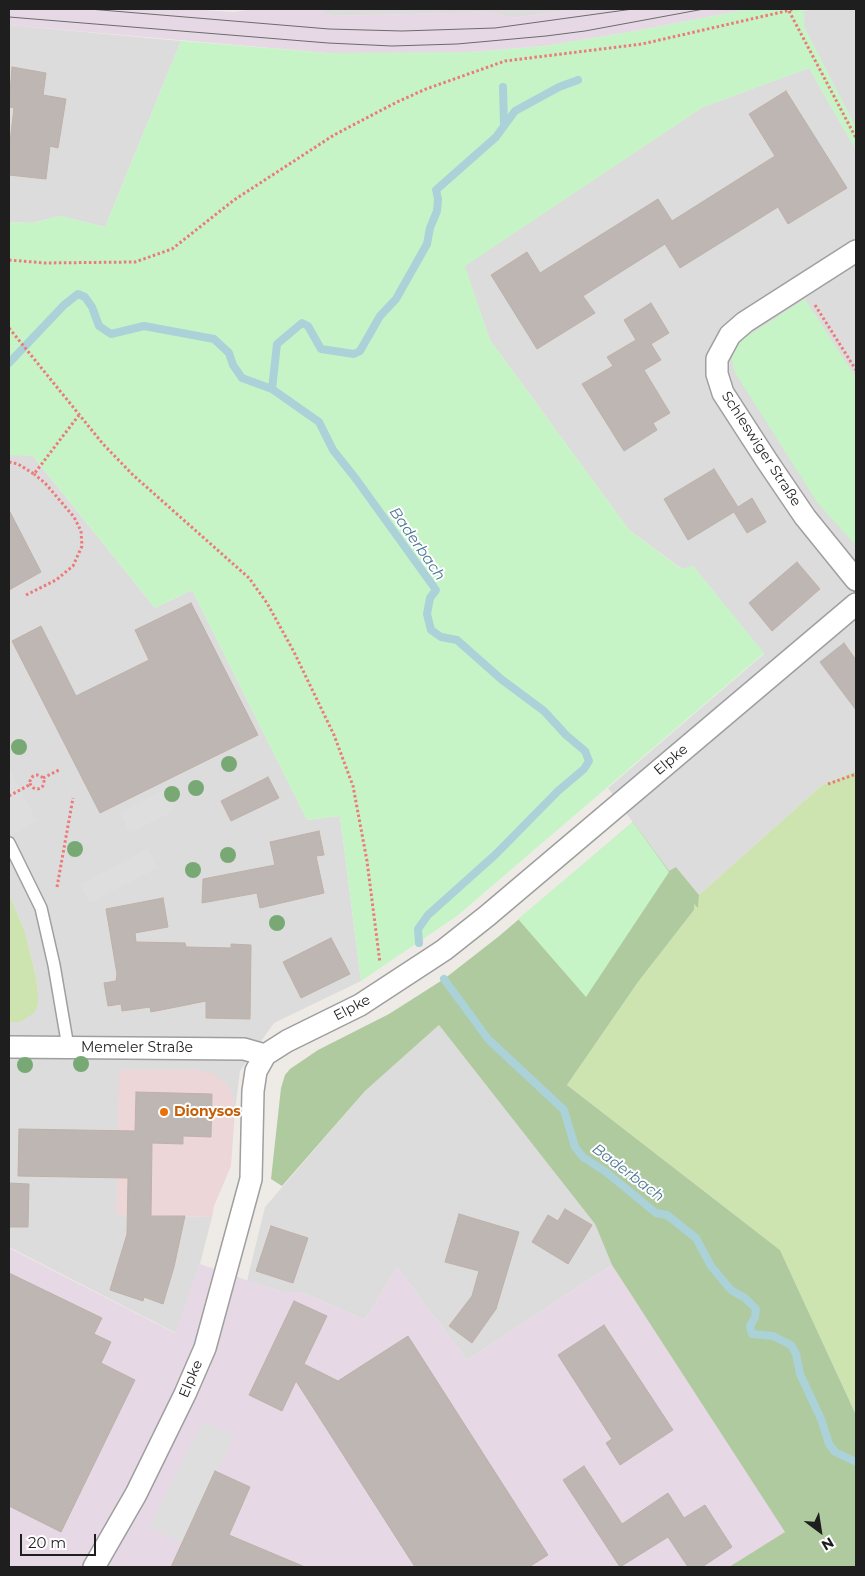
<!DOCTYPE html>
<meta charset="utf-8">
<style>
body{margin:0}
#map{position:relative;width:865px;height:1576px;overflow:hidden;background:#eeebe6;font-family:Montserrat,sans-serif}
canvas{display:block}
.frame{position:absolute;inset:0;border:10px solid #1e1e1e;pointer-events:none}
.north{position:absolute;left:795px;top:1506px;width:50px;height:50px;-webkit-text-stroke:4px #fff;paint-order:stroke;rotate:149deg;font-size:14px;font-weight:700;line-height:20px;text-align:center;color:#1e1e1e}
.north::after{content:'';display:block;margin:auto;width:18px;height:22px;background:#1e1e1e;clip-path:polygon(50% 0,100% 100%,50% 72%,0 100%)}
.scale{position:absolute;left:20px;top:1534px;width:76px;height:22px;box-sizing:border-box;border:2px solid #1e1e1e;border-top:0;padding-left:6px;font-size:15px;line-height:18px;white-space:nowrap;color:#1e1e1e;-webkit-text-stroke:4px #fff;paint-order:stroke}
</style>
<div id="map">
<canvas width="865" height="1576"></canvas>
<div class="frame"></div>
<div class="north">N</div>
<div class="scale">20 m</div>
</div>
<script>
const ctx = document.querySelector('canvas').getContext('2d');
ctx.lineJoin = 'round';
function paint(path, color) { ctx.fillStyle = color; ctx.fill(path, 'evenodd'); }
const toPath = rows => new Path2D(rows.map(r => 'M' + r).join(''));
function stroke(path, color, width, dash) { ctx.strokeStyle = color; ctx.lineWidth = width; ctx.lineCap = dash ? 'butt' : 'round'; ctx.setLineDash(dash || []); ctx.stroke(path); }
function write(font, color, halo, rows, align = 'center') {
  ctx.font = font + ' Montserrat,sans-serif'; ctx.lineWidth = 4; ctx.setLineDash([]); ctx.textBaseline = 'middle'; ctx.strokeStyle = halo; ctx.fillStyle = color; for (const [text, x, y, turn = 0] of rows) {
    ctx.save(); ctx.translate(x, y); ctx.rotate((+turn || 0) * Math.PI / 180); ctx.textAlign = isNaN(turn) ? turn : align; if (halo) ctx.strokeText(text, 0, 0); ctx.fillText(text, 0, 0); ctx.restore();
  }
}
paint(toPath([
 [319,9,580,9,510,18,494,12,331,16],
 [817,9,856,9,856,128,804,27,803,11],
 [9,25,181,41,105,227,60,216,32,223,9,222],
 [809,68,856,150,856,771,822,785,699,895,676,867,669,872,608,788,764,654,693,566,682,569,629,530,490,340,464,266,703,107],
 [9,455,32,455,155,608,192,590,307,820,340,816,361,981,274,1023,240,1071,235,1111,233,1096,151,1216,212,1217,200,1264,176,1333,9,1247,9,1022,20,1022,38,1004,38,995,36,977,25,932,9,894],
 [439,1025,595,1224,612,1265,467,1360,397,1267,365,1320,302,1292,282,1292,247,1281,265,1207,365,1091]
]), '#dcdcdc');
paint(toPath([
 [119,1070,199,1070,214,1074,226,1083,233,1096,235,1111,231,1166,214,1206,212,1217,116,1215]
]), '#edd6d8');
paint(toPath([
 [9,9,189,9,234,12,254,9,319,9,331,16,494,12,511,18,580,9,749,9,630,32,544,46,472,52,402,54,328,53,9,25],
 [9,1248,175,1333,200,1264,281,1292,302,1292,365,1320,397,1267,467,1360,612,1265,786,1532,729,1567,9,1567]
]), '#e7d8e5');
paint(toPath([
 [856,771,856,1415,780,1250,567,1085,638,982,694,910,694,904,698,907,699,895,822,785],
 [9,894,25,932,36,977,38,995,38,1004,34,1013,20,1022,9,1022]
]), '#cee4b0');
paint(toPath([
 [633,822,669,871,676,867,699,895,698,908,694,904,694,910,638,982,567,1085,780,1250,856,1415,856,1567,729,1567,785,1532,612,1265,595,1224,439,1025,365,1091,282,1186,271,1179,281,1088,285,1075,290,1069,318,1050,389,1014,444,979,498,937]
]), '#afca9e');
paint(toPath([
 [749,9,817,9,803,11,804,27,856,128,856,150,809,68,703,107,465,266,490,340,629,530,681,569,693,566,764,653,457,916,361,981,340,816,307,820,192,590,155,608,33,456,9,455,9,222,33,223,60,216,105,227,181,41,328,53,472,52,544,46,630,32],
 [805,299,856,378,856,546,817,502,734,371,732,359,735,349,743,339],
 [633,822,669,872,586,997,518,919]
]), '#c7f4c7');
paint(toPath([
 [9,767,37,821,9,836],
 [164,790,175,810,130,833,120,813],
 [147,849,157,868,89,903,80,884],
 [203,1422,235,1436,182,1543,149,1527]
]), '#dedede');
stroke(toPath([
 [503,87,504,125],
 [9,363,64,305,78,294,85,297,92,307,99,326,111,334,144,326,214,339,229,353,233,365,242,378,272,389,319,422,333,450,356,479,436,590,430,598,427,614,431,630,441,637,457,640,501,679,544,711,566,735,585,751,589,761,584,769,558,791,496,854,428,915,418,929,419,943],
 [272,389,277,344,302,323,308,326,321,349,354,354,360,351,380,316,396,299,427,244,430,228,437,211,438,199,436,190,496,137,515,111,559,87,578,80],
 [444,979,488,1039,564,1110,575,1147,583,1157,606,1172,656,1213,667,1215,696,1238,711,1266,731,1290,745,1298,756,1309,755,1317,750,1326,752,1334,773,1336,791,1345,796,1354,800,1374,821,1419,829,1444,835,1452,856,1462]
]), '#aad2d8', 8);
const building = toPath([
 [12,67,46,73,43,95,66,99,58,148,50,146,46,179,9,175,9,151,14,108,9,107,12,67],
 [786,91,847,188,788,224,778,207,680,268,665,244,583,296,595,313,537,349,491,275,527,252,540,273,658,199,672,221,775,156,749,114,786,91],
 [651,303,669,333,651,344,661,360,644,370,670,413,653,423,657,430,624,451,582,384,613,366,607,357,636,340,624,320,651,303],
 [714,469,738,507,752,498,766,522,747,533,734,512,688,540,664,499,714,469],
 [9,510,41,572,9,590,9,510],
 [797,562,820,589,772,631,749,603,797,562],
 [191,603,258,735,100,813,12,641,41,626,76,696,149,660,135,630,191,603],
 [844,643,856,660,856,710,820,662,844,643],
 [268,777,279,798,231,821,221,801,268,777],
 [319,831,324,855,316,856,324,893,260,908,257,893,202,903,203,879,275,865,270,842,319,831],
 [163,898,168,927,135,933,136,942,185,943,186,947,231,948,231,944,251,945,250,1019,206,1018,206,1001,151,1012,150,1007,122,1011,121,1004,108,1006,104,983,116,981,117,974,106,909,163,898],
 [331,938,350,974,301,998,283,962,331,938],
 [136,1092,212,1094,211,1137,183,1136,183,1144,152,1143,151,1216,185,1216,174,1267,163,1304,144,1297,143,1301,110,1290,127,1234,128,1178,18,1176,19,1129,135,1131,136,1092],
 [9,1183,29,1184,28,1227,9,1227,9,1183],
 [565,1209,592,1225,568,1264,532,1242,548,1215,558,1221,565,1209],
 [459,1214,519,1232,496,1309,472,1343,449,1326,472,1296,479,1271,445,1262,459,1214],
 [271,1226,308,1238,293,1283,256,1271,271,1226],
 [9,1273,102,1318,94,1334,111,1342,101,1363,135,1380,61,1532,9,1506,9,1273],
 [294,1301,327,1316,304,1364,338,1381,408,1336,548,1555,529,1567,415,1567,296,1381,282,1411,249,1395,294,1301],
 [604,1325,673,1430,620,1465,606,1443,612,1439,558,1355,604,1325],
 [584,1466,622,1524,668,1493,684,1518,705,1505,732,1547,702,1567,688,1567,668,1537,620,1567,563,1480,584,1466],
 [215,1471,250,1487,229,1535,305,1567,171,1567,215,1471]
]);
paint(building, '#beb6b2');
stroke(building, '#bfb1a9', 1);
const lane = toPath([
 [9,843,41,908,54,965,68,1047]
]);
const street = toPath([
 [856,251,745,322,730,335,717,359,717,374,723,393,767,461,805,517,856,580],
 [9,1047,244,1049,265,1055],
 [94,1567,136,1494,185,1394,205,1348,251,1179,253,1091,256,1071,265,1055,287,1041,360,1005,444,950,487,916,856,604]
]);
stroke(lane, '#9f9f9f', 14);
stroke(street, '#9f9f9f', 24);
stroke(toPath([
 [789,11,856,138],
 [9,260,45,263,135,262,172,249,234,200,334,135,397,102,426,89,505,61,642,44,795,9],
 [815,305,856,370],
 [9,328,103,444,133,475,249,578,267,603,294,652,334,735,353,786,367,861,380,963],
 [9,462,18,464,34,474,79,415],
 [26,595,56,580,73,566,82,546,81,531,74,517,45,483,34,474],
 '30 782a7 7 0 1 1 14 0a7 7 0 1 1-14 0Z',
 [43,778,59,770],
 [828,784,856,774],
 [9,796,31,784],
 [57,887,73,798]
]), '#ec7a79', 3, [2.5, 2.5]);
stroke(lane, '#fff', 11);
stroke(street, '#fff', 21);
stroke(toPath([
 [89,9,329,29,402,31,495,28,633,9],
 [9,17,328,43,392,46,457,44,546,36,585,31,704,9]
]), '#6c6c6c', 1);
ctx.fillStyle = '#78a974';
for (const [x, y] of [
 [19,747],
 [229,764],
 [196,788],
 [172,794],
 [75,849],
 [228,855],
 [193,870],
 [277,923],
 [81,1064],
 [25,1065]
]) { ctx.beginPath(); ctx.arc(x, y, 8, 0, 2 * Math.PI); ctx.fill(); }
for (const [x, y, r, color] of [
 [164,1112,5,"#e8710a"]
]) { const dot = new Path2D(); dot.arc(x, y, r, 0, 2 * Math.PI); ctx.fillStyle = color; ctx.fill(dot); stroke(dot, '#fff', 2); }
write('14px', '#1e1e1e', '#fff', [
 ["Schleswiger Straße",761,449,57],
 ["Elpke",671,760,-40],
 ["Elpke",352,1008,-28],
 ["Memeler Straße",137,1048],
 ["Elpke",191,1379,-67]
]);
write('bold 14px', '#c56008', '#fff', [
 ["Dionysos",174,1112]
], 'left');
write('italic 15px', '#4d7896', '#fff', [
 ["Baderbach",417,544,55],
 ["Baderbach",628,1173,37]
]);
</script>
